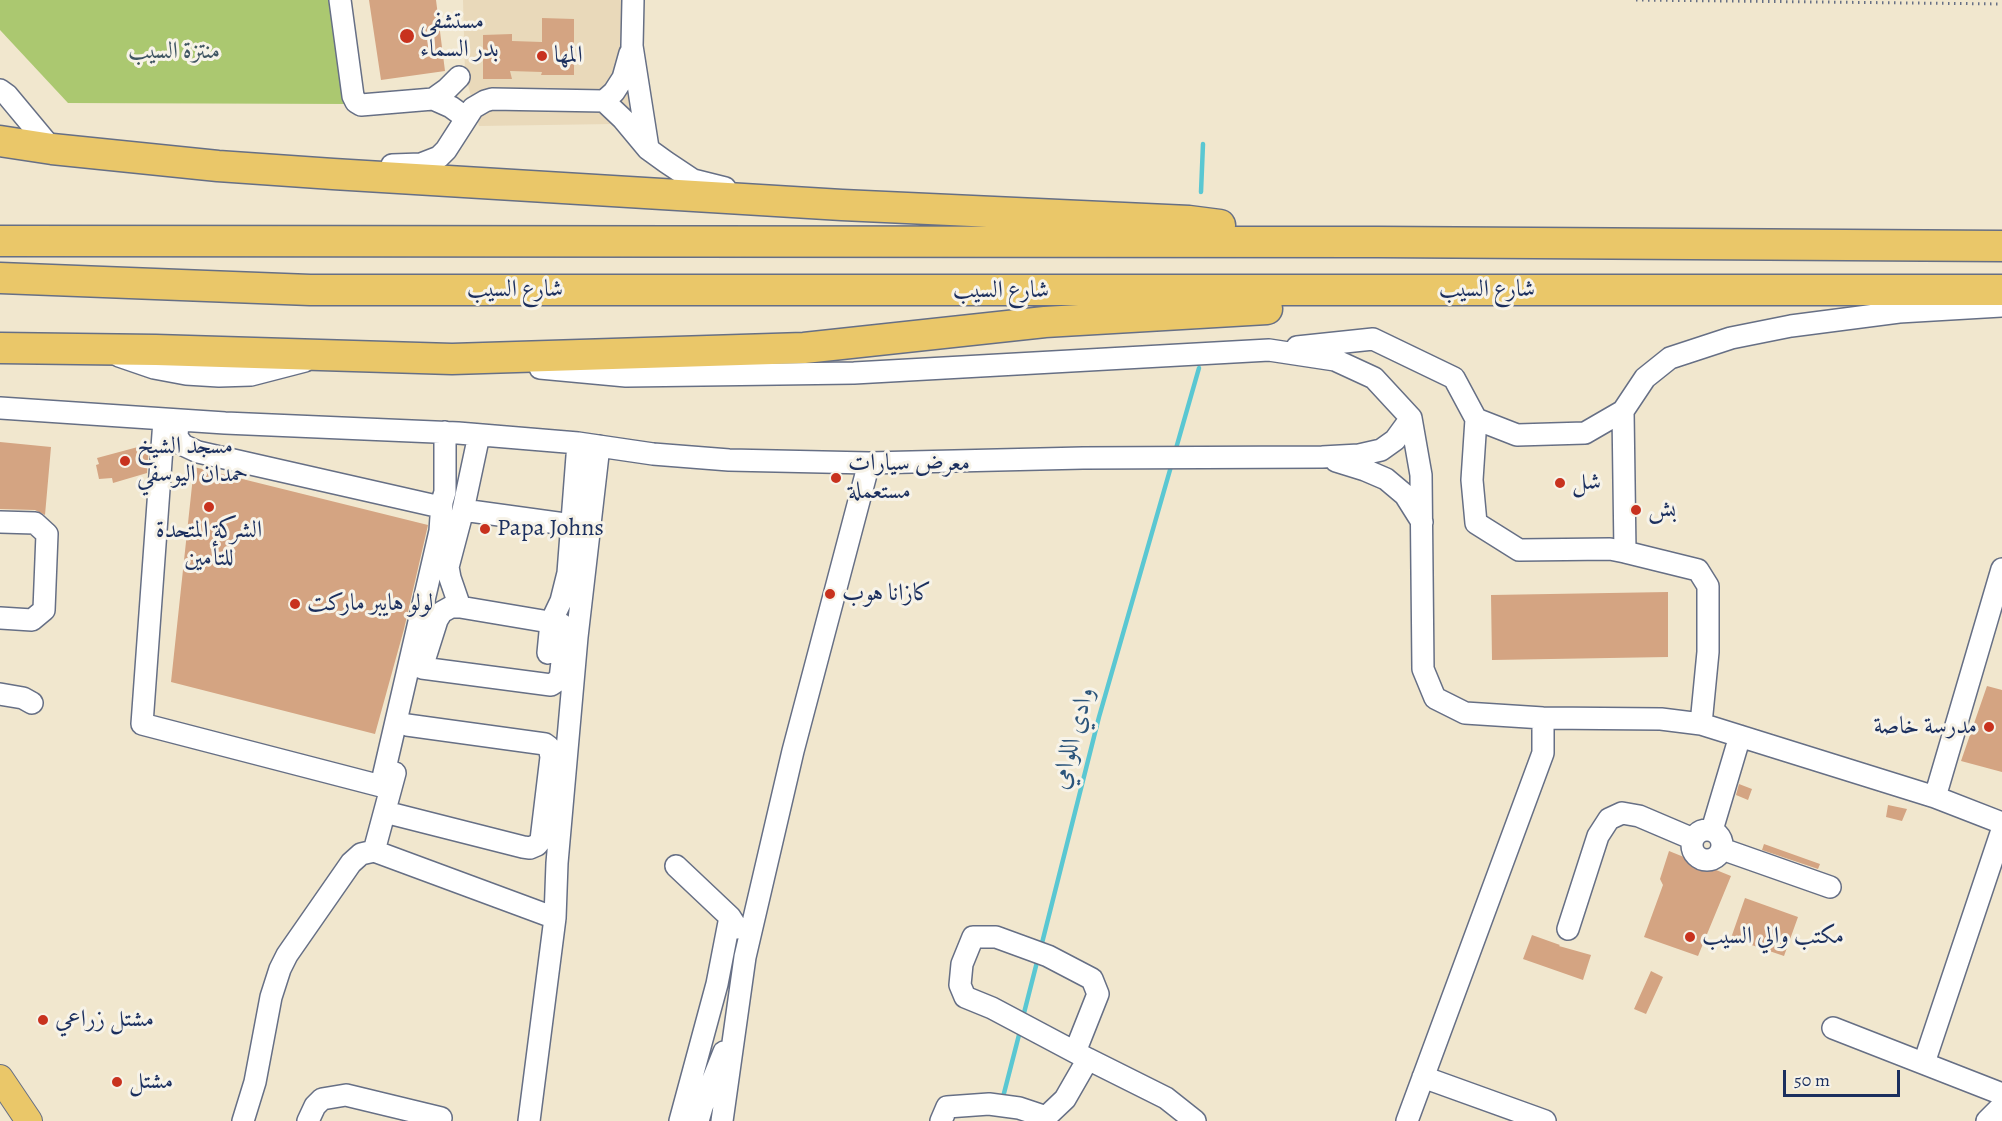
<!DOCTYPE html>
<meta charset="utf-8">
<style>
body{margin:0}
#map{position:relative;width:2002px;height:1121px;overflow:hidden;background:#f1e7ce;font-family:Alegreya,serif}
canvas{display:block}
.scale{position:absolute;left:1783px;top:1070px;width:117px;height:27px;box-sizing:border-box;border:3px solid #1b2f5e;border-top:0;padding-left:8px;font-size:18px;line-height:21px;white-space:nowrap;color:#1b2f5e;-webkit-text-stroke:4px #f7f3e8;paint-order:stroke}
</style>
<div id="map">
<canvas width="2002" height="1121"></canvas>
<div class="scale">50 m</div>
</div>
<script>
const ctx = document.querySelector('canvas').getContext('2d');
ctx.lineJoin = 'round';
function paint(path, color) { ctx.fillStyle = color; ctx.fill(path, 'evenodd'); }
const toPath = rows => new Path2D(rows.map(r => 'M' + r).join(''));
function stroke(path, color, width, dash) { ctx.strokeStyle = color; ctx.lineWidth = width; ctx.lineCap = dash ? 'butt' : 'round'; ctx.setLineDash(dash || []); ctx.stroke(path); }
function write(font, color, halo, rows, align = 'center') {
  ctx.font = font + ' Alegreya,Amiri,serif'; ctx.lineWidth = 6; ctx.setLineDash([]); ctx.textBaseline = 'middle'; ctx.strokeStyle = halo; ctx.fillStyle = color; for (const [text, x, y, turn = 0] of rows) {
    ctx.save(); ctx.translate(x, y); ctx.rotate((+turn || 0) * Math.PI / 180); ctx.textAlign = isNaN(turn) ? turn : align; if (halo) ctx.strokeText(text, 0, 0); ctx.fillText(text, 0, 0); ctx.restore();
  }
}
paint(toPath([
 [463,0,644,0,640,49,650,122,613,124,479,126,465,74]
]), '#e9d9ba');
paint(toPath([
 [0,0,332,0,348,104,68,103,0,30]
]), '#abc870');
stroke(toPath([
 [1201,192,1203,144],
 [1175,452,1199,368],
 [1041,947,1099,717,1172,463],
 [1023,1017,1038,958],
 [1002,1101,1020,1031]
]), '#5ac7d2', 4.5);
paint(toPath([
 [369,0,436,0,445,71,381,80],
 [542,18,574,19,574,75,541,75,542,72,510,71,512,79,483,79,483,35,512,34,512,41,542,42],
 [0,442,51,447,45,515,35,510,0,509],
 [149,444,147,473,113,483,112,478,99,479,96,465,99,464,97,458],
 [194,467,428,525,404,629,375,734,171,682],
 [1668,592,1668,657,1492,660,1491,595],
 [1987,686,2002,690,2002,772,1961,761],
 [1739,784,1752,789,1748,800,1736,795],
 [1888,805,1907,809,1902,821,1886,817],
 [1764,844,1820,864,1818,869,1762,850],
 [1669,851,1731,876,1698,956,1644,937,1663,885,1660,879],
 [1745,898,1798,917,1784,956,1731,938],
 [1532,935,1560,945,1559,946,1591,955,1583,980,1523,959],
 [1651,971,1663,977,1646,1014,1634,1009]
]), '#d4a482');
const minor = toPath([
 [340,0,353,96,356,102,361,105,433,99,447,89,459,77],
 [633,0,632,46,648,148],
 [0,90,7,95,52,149],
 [433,99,451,107,466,118],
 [604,101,614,92,623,78,630,53],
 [392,165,421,164,439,157,446,150,473,108,485,101,492,99,604,101,623,119,648,149,666,162,693,180,725,188],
 [1297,347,1373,339,1454,378,1476,419,1472,480,1476,523,1519,550,1610,549,1625,552,1623,411],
 [119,356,154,368,186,374,219,376,251,375,305,361],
 [540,368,626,376,854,373,1269,350,1335,360,1374,378,1411,418,1421,475,1423,669,1435,698,1465,713,1543,718,1661,719,1701,724,1935,797,2002,569],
 [0,408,225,423,458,433,578,443,653,454,729,460,869,463,1083,458,1322,457,1359,455,1381,450,1395,440,1411,418],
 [1476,419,1517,435,1585,433,1623,411,1645,378,1670,358,1731,338,1791,326,1899,312,2002,306],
 [164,420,142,724,381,786,440,531,442,502],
 [178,420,177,437,183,445,198,452,436,506,442,502,445,492,445,432],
 [1336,461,1365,470,1386,479,1405,495,1422,522],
 [463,510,572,525],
 [0,522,35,523,47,534,44,610,32,620,0,618],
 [1625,552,1698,570,1708,586,1708,652,1701,724],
 [460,607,450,578,448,567,463,510,479,435],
 [548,653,551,622,561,601,568,573,578,443],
 [422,668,551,685,560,679,566,628,561,624,460,607,451,607,442,612,437,620,424,661],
 [0,694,23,698,32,703],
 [1935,797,2002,823],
 [385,812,523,847,530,848,537,845,541,840,551,757,549,747,545,744,407,725],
 '1692 845a15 15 0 1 1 30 0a15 15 0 1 1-30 0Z',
 [1712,830,1740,736],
 [1722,849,1830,887],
 [374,851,395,773],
 [676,866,730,917,737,928],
 [1568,929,1598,836,1609,819,1622,813,1639,816,1693,839],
 [1833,1028,2002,1094],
 [1075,1052,1098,994,1092,979,1048,956,996,937,973,937,962,964,960,985,965,997,992,1008,1088,1059,1166,1098,1195,1121],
 [1924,1063,2002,830],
 [1423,1077,1545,1121],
 [243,1121,255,1082,271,997,280,969,287,955,351,863,361,854,374,851,555,918],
 [308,1121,315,1106,322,1099,346,1095,441,1118],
 [529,1121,555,918,557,863,577,637,599,446],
 [680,1121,717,984,730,917],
 [698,1121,702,1107,724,1052],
 [722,1121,745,957,793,751,869,463],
 [941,1121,947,1107,989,1104,1019,1108,1046,1117,1065,1099,1088,1059],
 [1407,1121,1543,753,1543,718],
 [1987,1121,2002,1106]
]);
const major = toPath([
 [0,1078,29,1121]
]);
const highway = toPath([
 [0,141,52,149,218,166,333,174,842,205,1189,221,1220,225],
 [0,241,1378,242,2002,246],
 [0,278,310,290,2002,290],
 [0,348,156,350,452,359,804,348,1045,322,1267,309]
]);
stroke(minor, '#666f85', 24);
stroke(major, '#666f85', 28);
stroke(highway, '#666f85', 33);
stroke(toPath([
 [1636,0,2002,4]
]), '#666f85', 3, [1.5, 4.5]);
stroke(minor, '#fff', 21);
stroke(major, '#eac769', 26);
stroke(highway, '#eac769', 30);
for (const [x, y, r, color] of [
 [407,36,8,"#c8321e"],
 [542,56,6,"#c8321e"],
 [125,461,6,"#c8321e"],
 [836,478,6,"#c8321e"],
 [1560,483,6,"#c8321e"],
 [209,507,6,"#c8321e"],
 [1636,510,6,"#c8321e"],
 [485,529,6,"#c8321e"],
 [830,594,6,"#c8321e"],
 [295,604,6,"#c8321e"],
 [1989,727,6,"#c8321e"],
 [1690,937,6,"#c8321e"],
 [43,1020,6,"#c8321e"],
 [117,1082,6,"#c8321e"]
]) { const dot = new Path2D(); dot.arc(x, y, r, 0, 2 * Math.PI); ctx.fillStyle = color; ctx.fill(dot); stroke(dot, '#f7f3e8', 2); }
write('24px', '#1b2f5e', '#f7f3e8', [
 ["مستشفى",420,22],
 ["بدر السماء",420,50],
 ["المها",554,56],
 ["مسجد الشيخ",137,447],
 ["حمدان اليوسفي",137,475],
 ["معرض سيارات",848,464],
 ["مستعملة",848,492],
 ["شل",1572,483],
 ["بش",1648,510],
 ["Papa Johns",497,529],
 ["الشركة المتحدة",209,531,"center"],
 ["للتأمين",209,559,"center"],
 ["كازانا هوب",842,594],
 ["لولو هايبر ماركت",307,604],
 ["مدرسة خاصة",1977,727,"right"],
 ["مكتب والي السيب",1702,937],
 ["مشتل زراعي",55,1020],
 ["مشتل",129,1082]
], 'left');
write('24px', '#3f5562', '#f7f3e8', [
 ["منتزة السيب",174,52]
]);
write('24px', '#1b2f5e', '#f7f3e8', [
 ["شارع السيب",515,290],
 ["شارع السيب",1487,290],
 ["شارع السيب",1001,291]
]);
write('italic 26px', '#2b557b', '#f7f3e8', [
 ["وادي اللوامي",1074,738,-75]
]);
</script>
